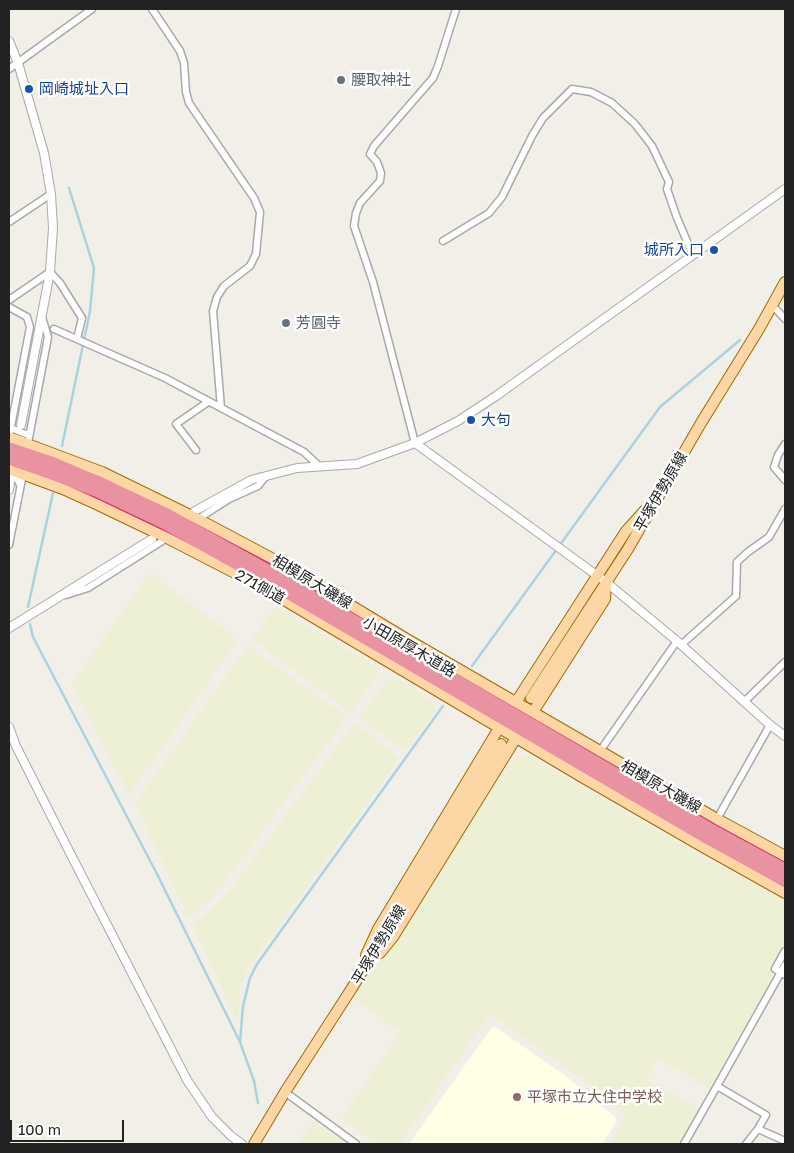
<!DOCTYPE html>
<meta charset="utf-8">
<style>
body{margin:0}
#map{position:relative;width:794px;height:1153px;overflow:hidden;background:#f2efe9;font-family:"Golos Text",sans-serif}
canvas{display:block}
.frame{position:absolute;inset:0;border:10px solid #222;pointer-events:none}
.scale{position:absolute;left:10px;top:1120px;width:114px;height:22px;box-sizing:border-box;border:2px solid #222;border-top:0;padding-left:6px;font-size:15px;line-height:18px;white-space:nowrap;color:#222;-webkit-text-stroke:4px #fff;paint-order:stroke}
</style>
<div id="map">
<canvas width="794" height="1153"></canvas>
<div class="frame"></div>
<div class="scale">100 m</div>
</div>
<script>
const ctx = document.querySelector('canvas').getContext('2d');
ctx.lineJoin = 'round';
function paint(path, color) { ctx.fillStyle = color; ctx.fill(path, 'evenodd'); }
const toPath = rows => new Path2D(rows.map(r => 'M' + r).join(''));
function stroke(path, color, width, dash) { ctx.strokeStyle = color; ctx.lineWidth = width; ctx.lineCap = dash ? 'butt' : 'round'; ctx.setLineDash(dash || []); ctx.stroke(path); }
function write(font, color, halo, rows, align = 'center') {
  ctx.font = font + ' "Golos Text","Noto Sans JP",sans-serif'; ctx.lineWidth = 5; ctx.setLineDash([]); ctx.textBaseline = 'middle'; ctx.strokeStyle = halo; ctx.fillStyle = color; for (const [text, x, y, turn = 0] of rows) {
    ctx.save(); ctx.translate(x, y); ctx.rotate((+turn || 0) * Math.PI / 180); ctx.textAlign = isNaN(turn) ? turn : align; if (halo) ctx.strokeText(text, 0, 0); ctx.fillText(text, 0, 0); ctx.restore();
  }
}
paint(toPath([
 [492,1027,495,1027,567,1077,615,1117,616,1121,603,1144,409,1144]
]), '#ffffe5');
paint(toPath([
 [150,573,238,640,129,795,72,683],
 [276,607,381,669,351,713,252,639],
 [248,646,347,717,225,882,211,900,188,917,135,803],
 [391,675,436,703,434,713,405,751,359,718],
 [355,723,400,758,248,968,241,987,238,1024,192,925,218,903,233,886],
 [517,755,528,755,704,858,785,899,785,944,771,970,775,974,710,1089,658,1058,647,1080,699,1109,679,1144,610,1144,626,1115,577,1075,490,1014,399,1144,377,1144,341,1118,401,1032,352,997,403,931,507,765],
 [314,1120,336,1137,346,1144,298,1144]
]), '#eef0d5');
stroke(toPath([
 [62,446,90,311,94,268,69,188],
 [28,607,53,493],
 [30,624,33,637,157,874,240,1042,254,1081,258,1103],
 [472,666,660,407,740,340],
 [240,1042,243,1006,250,978,257,964,443,706]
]), '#aad3df', 2.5);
const minor = toPath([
 [152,9,180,51,184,63,186,92,189,103,254,198,260,212,256,254,250,266,224,286,217,297,213,311,221,408],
 [9,69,92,9],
 [9,222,51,194],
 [443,241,489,213,502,197,532,136,543,118,572,89,591,92,612,103,635,124,652,146,669,182,667,189,677,218,693,255],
 [9,300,50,272,60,283,82,318,77,339],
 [772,305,785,319],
 [9,307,27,317,30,327,9,437],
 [54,329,165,378,304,452,319,466],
 [11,428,25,434,30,433],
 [28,443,48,337,42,317],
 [415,443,373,282,354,226,356,213,360,203,380,181,381,173,377,162,370,154,374,146,433,78,438,66,456,9],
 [785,444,778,455,774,467,785,480],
 [196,450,176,424,208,402],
 [9,477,17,479,20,485],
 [198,519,229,499,258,486,266,476],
 [9,545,23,474],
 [66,595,88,588,167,538],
 [681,645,736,596,737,562,748,552,769,537,785,509],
 [745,701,785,662],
 [600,751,677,641],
 [717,819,770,725],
 [785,951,775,969,785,975],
 [717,1086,785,965],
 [285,1092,356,1144],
 [684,1144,717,1086,766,1115,758,1129,785,1141],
 [746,1144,758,1129]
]);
const tertiary = toPath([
 [9,41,18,63,44,153,51,194,53,228,50,272,21,425],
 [415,443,606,582,677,641,770,725,785,736],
 [9,490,10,483],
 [195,511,251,480,297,468,357,464,415,443,458,421,496,396,785,189],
 [9,628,152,539],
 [9,727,16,746,69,851,187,1080,212,1117,231,1136,242,1144]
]);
const primary = toPath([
 [9,437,102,472,198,519,279,562,405,638,600,751,717,819,785,856],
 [9,469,63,489,96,504,167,538,264,588,582,777,703,847,785,893],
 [531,698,628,549,701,423,759,329,785,282],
 [516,702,626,531,645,510],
 [533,712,605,599,606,583],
 [380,953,393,937,516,738],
 [366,955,378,929,499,728],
 [254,1144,285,1092,352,988,501,744]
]);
const motorway = toPath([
 [9,448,54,463,103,484,167,514,270,571,713,830,785,869],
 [9,459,52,474,100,493,163,523,265,580,708,839,785,881]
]);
stroke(minor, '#a9a9a9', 9);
stroke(tertiary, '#a9a9a9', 10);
stroke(primary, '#a06b00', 12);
stroke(motorway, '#dc2a67', 14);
stroke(minor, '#fff', 6);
stroke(tertiary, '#fff', 8);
stroke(primary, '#fcd6a4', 10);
stroke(motorway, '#e892a2', 11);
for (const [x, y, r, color] of [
 [341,80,5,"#6b7280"],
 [29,89,5,"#1a4fb4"],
 [714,250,5,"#1a4fb4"],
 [286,323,5,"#6b7280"],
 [471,420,5,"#1a4fb4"],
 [517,1097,5,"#8d6e63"]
]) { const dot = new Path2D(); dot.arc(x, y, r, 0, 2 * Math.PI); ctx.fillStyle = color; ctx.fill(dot); stroke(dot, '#fff', 2); }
write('15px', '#5b616d', '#fff', [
 ["腰取神社",351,80],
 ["芳圓寺",296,323]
], 'left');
write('15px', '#164399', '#fff', [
 ["岡崎城址入口",39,89],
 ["城所入口",704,250,"right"],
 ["大句",481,420]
], 'left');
write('15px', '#222', '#fff', [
 ["平塚伊勢原線",661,492,-60],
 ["相模原大磯線",312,582,31],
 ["271側道",260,587,29],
 ["小田原厚木道路",409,647,30],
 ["相模原大磯線",661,787,30],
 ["平塚伊勢原線",379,945,-59]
]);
write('15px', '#785e54', '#fff', [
 ["平塚市立大住中学校",527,1097]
], 'left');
</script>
